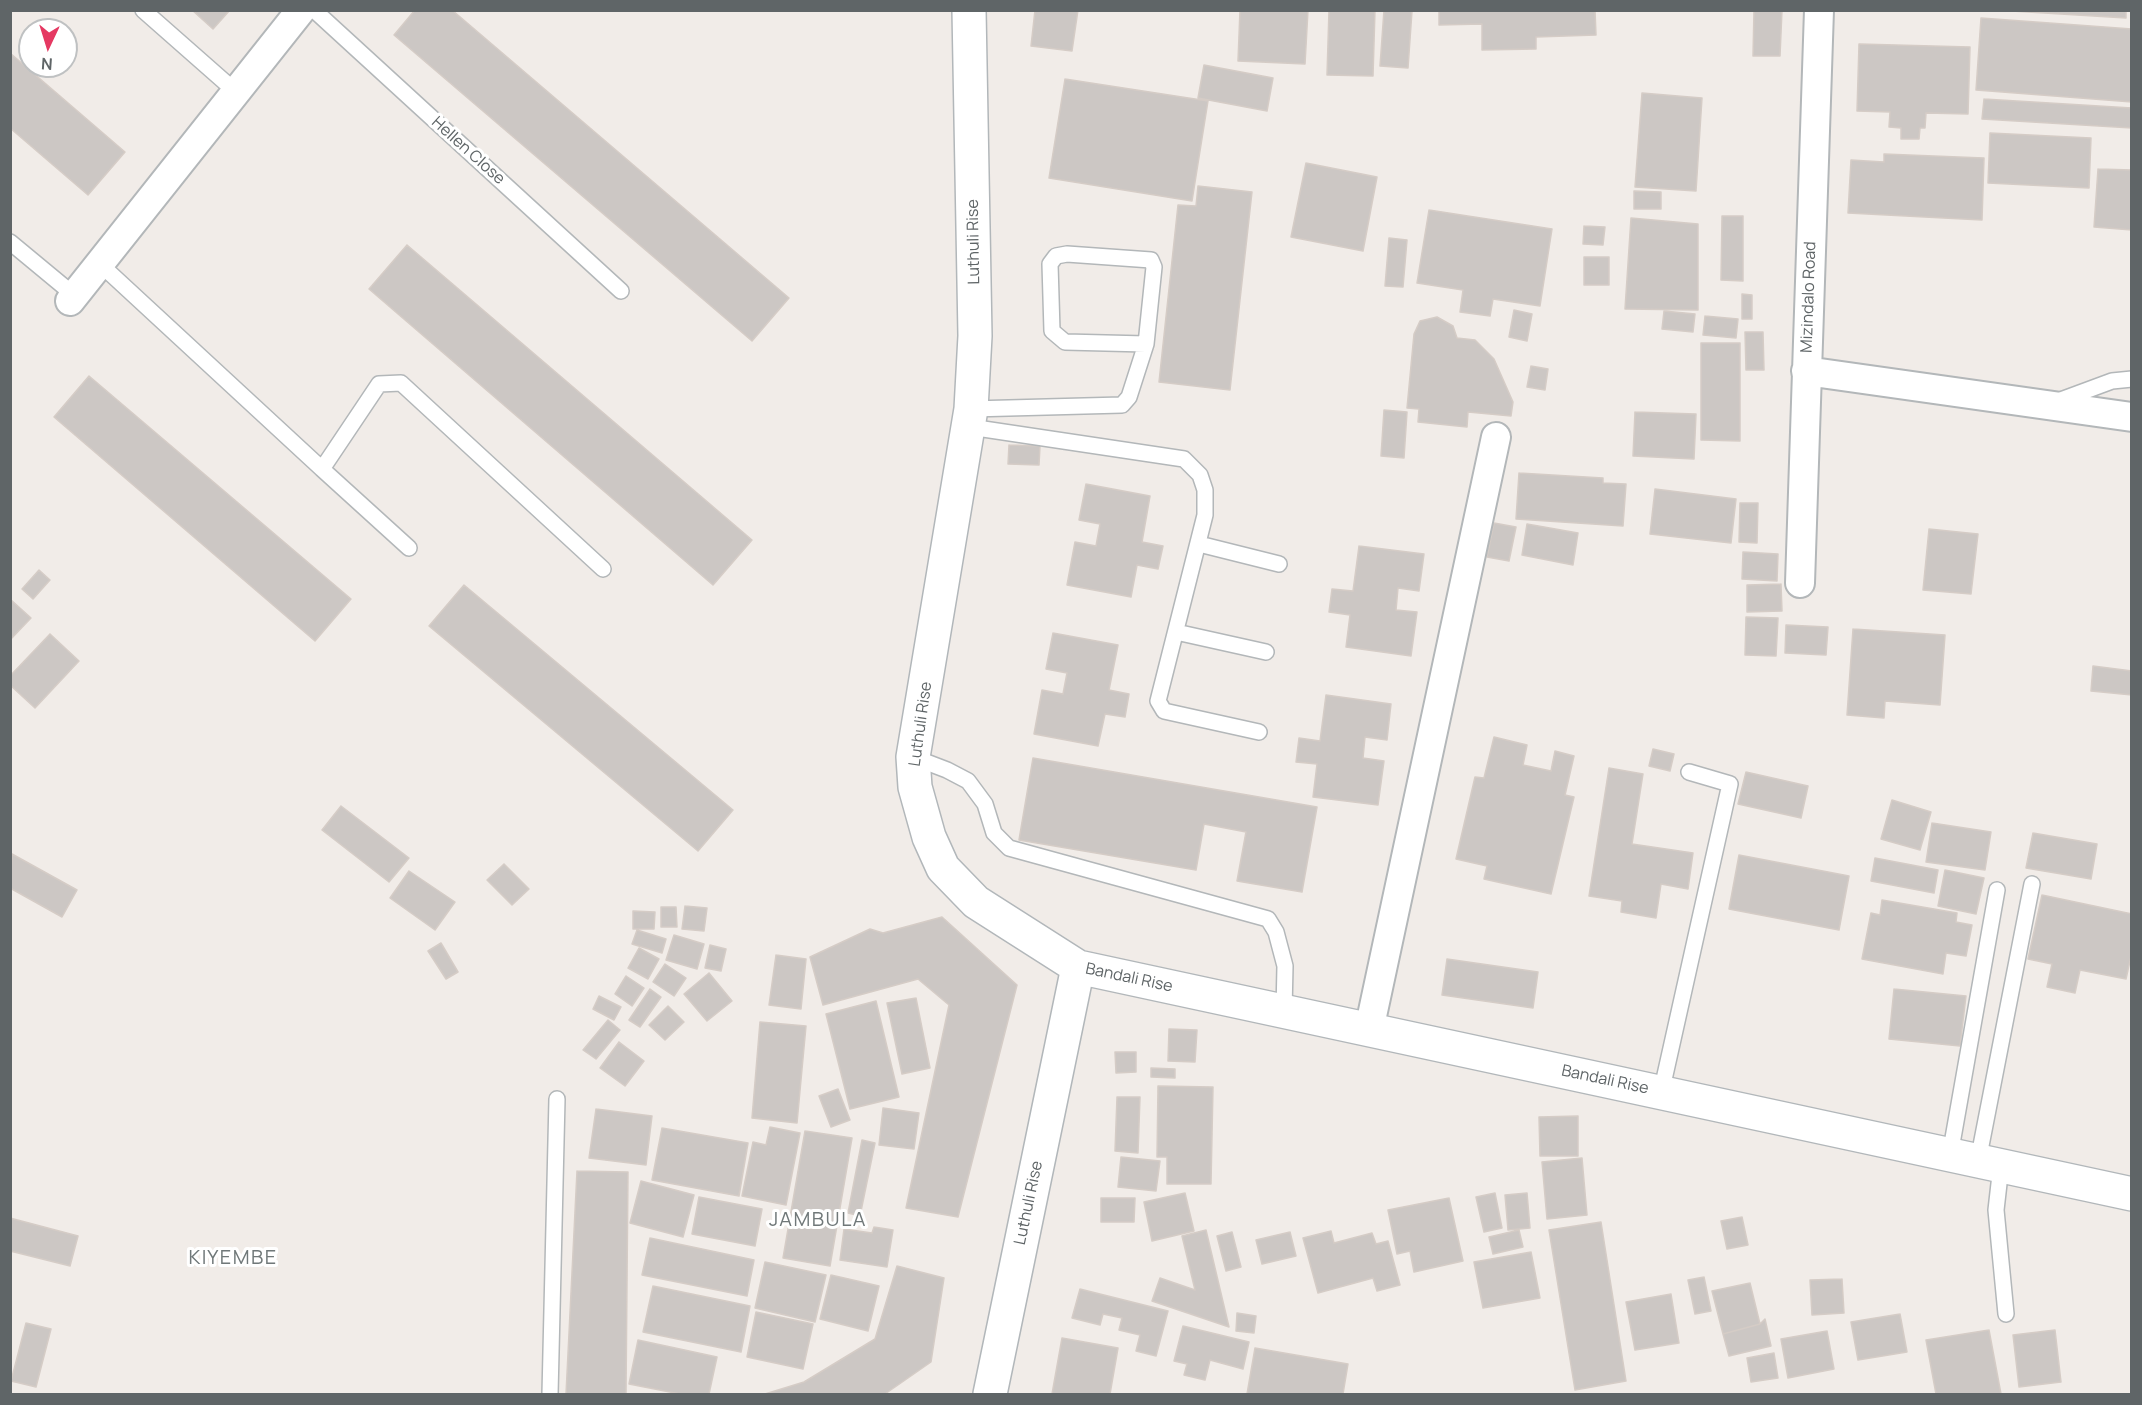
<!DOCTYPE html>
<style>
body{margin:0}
#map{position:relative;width:2142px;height:1405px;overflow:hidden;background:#f1ece8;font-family:Manrope,sans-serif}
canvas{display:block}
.frame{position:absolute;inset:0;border:12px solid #5f6567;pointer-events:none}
.north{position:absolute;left:18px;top:18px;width:60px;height:60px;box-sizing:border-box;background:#fff;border:2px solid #bfc1c2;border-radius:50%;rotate:184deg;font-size:16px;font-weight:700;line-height:24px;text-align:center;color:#5f6567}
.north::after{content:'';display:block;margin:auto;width:21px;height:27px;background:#e53962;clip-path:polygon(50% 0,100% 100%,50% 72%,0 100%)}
</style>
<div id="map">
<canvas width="2142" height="1405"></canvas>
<div class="frame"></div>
<div class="north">N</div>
</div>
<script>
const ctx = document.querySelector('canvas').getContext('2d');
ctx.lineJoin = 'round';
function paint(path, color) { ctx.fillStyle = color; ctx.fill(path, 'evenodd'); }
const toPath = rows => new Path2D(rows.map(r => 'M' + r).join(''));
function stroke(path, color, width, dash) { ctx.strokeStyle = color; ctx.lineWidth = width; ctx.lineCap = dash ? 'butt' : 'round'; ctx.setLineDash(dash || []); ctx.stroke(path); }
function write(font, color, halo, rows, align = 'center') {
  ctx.font = font + ' Manrope,sans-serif'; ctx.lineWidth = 6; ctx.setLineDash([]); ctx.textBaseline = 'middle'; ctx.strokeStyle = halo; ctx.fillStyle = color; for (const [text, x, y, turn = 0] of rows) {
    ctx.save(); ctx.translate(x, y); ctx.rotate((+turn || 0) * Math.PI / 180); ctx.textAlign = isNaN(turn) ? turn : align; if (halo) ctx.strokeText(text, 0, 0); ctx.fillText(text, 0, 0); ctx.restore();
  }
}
const building = toPath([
 [192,10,230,10,213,29,192,10],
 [415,10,452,10,789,298,752,341,394,35,415,10],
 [1035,10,1078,10,1072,51,1031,46,1035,10],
 [1240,10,1308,10,1305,64,1238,61,1240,10],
 [1329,10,1375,10,1373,76,1327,75,1329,10],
 [1384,10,1412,11,1408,68,1380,66,1384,10],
 [1439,10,1595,10,1596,35,1536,37,1536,49,1482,50,1482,24,1439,25,1439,10],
 [1754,10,1782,10,1780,56,1753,56,1754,10],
 [1995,10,2126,10,2126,18,1995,10],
 [1981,18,2132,29,2132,102,1976,90,1981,18],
 [1859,44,1970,47,1968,114,1926,113,1925,128,1920,128,1919,139,1901,139,1901,128,1889,127,1890,112,1857,111,1859,44],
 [10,53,125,152,88,195,10,128,10,53],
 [1204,65,1273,78,1267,111,1198,98,1204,65],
 [1065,79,1208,101,1192,201,1049,178,1065,79],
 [1642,93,1702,98,1696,191,1635,187,1642,93],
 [1984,99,2132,108,2132,128,1982,119,1984,99],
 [1990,133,2091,138,2089,188,1988,183,1990,133],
 [1884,154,1984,158,1982,220,1848,213,1851,160,1884,162,1884,154],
 [1306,163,1377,177,1363,251,1291,237,1306,163],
 [2098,169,2132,170,2132,230,2094,227,2098,169],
 [1198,186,1252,192,1230,390,1159,382,1178,205,1196,206,1198,186],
 [1634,191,1661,192,1661,209,1634,209,1634,191],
 [1429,210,1552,229,1540,306,1493,299,1490,316,1460,312,1463,290,1417,283,1429,210],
 [1722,216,1743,216,1743,281,1721,280,1722,216],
 [1631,218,1698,224,1698,310,1625,309,1631,218],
 [1584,226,1605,227,1603,245,1583,244,1584,226],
 [1389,238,1407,240,1403,287,1385,286,1389,238],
 [407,245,752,540,713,585,369,289,407,245],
 [1584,257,1609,257,1609,285,1584,285,1584,257],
 [1742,294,1752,295,1752,319,1742,319,1742,294],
 [1514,310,1532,314,1527,341,1509,337,1514,310],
 [1664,311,1695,314,1693,332,1662,329,1664,311],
 [1705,316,1738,319,1736,338,1703,335,1705,316],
 [1437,317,1453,326,1457,338,1475,340,1494,359,1513,402,1511,416,1468,412,1467,427,1418,422,1419,409,1407,408,1414,334,1420,321,1437,317],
 [1745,332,1763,332,1764,370,1746,370,1745,332],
 [1701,343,1740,343,1740,441,1701,440,1701,343],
 [1531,366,1548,369,1545,390,1527,387,1531,366],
 [89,376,351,599,315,641,54,417,89,376],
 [1384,410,1407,412,1404,458,1381,456,1384,410],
 [1635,412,1696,414,1694,459,1633,456,1635,412],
 [1009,445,1040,446,1039,465,1008,464,1009,445],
 [1519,473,1603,478,1603,483,1626,484,1623,526,1516,519,1519,473],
 [1086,484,1150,496,1142,542,1163,546,1158,569,1137,565,1131,597,1067,585,1075,542,1096,546,1100,524,1079,520,1086,484],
 [1655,489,1736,499,1731,543,1650,534,1655,489],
 [1740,503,1758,503,1757,543,1739,542,1740,503],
 [1494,523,1516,527,1509,561,1487,557,1494,523],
 [1527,524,1578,533,1573,565,1522,555,1527,524],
 [1929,529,1978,534,1971,594,1923,590,1929,529],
 [1359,546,1424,554,1419,591,1398,588,1396,610,1417,612,1411,656,1346,647,1350,615,1329,612,1332,589,1353,591,1359,546],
 [1743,552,1778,554,1777,581,1742,579,1743,552],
 [39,570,50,580,33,599,22,589,39,570],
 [1781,584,1782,611,1747,612,1747,585,1781,584],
 [464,585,733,810,698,851,429,626,464,585],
 [10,599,31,618,10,640,10,599],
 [1746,617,1778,618,1776,656,1745,655,1746,617],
 [1786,625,1828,627,1826,655,1785,653,1786,625],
 [1853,629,1945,635,1940,705,1885,701,1884,718,1847,715,1853,629],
 [1053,633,1118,645,1109,690,1129,694,1125,717,1105,714,1098,746,1034,734,1042,690,1063,694,1067,673,1046,669,1053,633],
 [50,634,79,661,35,708,10,685,10,676,50,634],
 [2093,666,2132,671,2132,695,2091,691,2093,666],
 [1326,695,1391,704,1387,740,1365,737,1363,758,1384,761,1378,805,1313,797,1317,764,1296,762,1299,738,1320,741,1326,695],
 [1494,737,1527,745,1523,765,1551,771,1555,751,1574,756,1565,795,1574,797,1551,894,1484,879,1487,866,1456,859,1475,777,1484,778,1494,737],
 [1653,749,1674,754,1670,771,1649,766,1653,749],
 [1033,758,1317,807,1302,892,1237,881,1246,832,1204,824,1196,870,1019,840,1033,758],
 [1609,768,1643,774,1632,844,1693,853,1688,889,1661,884,1656,918,1621,912,1622,901,1589,896,1609,768],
 [1746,772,1808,786,1801,818,1738,804,1746,772],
 [1892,800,1931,812,1920,850,1881,839,1892,800],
 [341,806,409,858,389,882,322,830,341,806],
 [1932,823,1991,832,1985,870,1926,862,1932,823],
 [2033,833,2097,844,2091,879,2026,868,2033,833],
 [12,854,77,890,62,917,10,888,12,854],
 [1739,855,1849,876,1839,930,1729,909,1739,855],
 [1875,858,1938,870,1934,893,1871,881,1875,858],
 [504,864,529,889,512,905,487,880,504,864],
 [1945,870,1984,878,1976,914,1938,906,1945,870],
 [409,871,455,902,435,930,390,898,409,871],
 [2042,895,2132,914,2132,952,2126,979,2080,970,2075,993,2047,987,2052,964,2028,959,2042,895],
 [1882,900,1957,913,1956,922,1972,925,1966,956,1946,953,1943,974,1862,959,1871,913,1880,915,1882,900],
 [685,906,707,908,704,931,682,929,685,906],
 [661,907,676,907,677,927,661,927,661,907],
 [633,911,655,912,654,929,633,929,633,911],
 [942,917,1017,985,958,1217,906,1208,949,1005,918,979,823,1005,810,957,870,929,883,933,942,917],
 [637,930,666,939,662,953,632,944,637,930],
 [674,935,704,944,697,969,666,960,674,935],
 [441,943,458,972,446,979,428,951,441,943],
 [710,945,726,949,721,971,705,968,710,945],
 [639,948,659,959,648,979,628,968,639,948],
 [776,955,806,959,801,1009,769,1005,776,955],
 [1447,959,1538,972,1533,1008,1442,995,1447,959],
 [665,964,686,978,674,996,653,982,665,964],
 [709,973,732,1001,707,1021,684,994,709,973],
 [626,976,644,988,632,1006,615,994,626,976],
 [650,989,661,997,640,1027,629,1020,650,989],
 [1894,989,1966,996,1960,1046,1889,1039,1894,989],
 [599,996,621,1007,614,1020,593,1009,599,996],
 [916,998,930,1068,902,1074,887,1003,916,998],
 [876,1001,899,1097,850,1109,826,1014,876,1001],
 [668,1006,684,1022,665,1040,649,1025,668,1006],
 [608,1020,620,1030,596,1059,583,1050,608,1020],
 [760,1022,806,1026,797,1123,752,1118,760,1022],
 [1169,1029,1197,1030,1195,1062,1168,1061,1169,1029],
 [619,1042,644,1061,625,1086,600,1068,619,1042],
 [1115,1052,1136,1052,1136,1072,1116,1073,1115,1052],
 [1151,1068,1175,1069,1175,1078,1151,1077,1151,1068],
 [1158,1086,1213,1087,1211,1184,1167,1184,1167,1157,1157,1157,1158,1086],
 [838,1089,850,1120,831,1127,819,1096,838,1089],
 [1117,1097,1140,1097,1138,1153,1115,1151,1117,1097],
 [883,1108,919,1113,914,1149,879,1145,883,1108],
 [596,1109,652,1116,646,1165,589,1158,596,1109],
 [1578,1116,1578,1156,1540,1156,1539,1117,1578,1116],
 [770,1127,800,1133,786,1205,742,1196,753,1142,766,1145,770,1127],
 [662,1128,748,1143,739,1196,652,1180,662,1128],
 [805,1131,852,1138,830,1266,783,1258,805,1131],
 [862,1140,875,1143,860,1216,848,1213,862,1140],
 [1121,1157,1160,1161,1156,1191,1118,1187,1121,1157],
 [1582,1158,1587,1215,1547,1219,1542,1162,1582,1158],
 [577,1171,628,1172,626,1394,566,1394,577,1171],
 [641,1181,694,1195,683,1237,630,1223,641,1181],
 [1185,1193,1194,1231,1152,1241,1144,1202,1185,1193],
 [1495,1193,1502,1228,1484,1232,1476,1197,1495,1193],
 [1527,1193,1530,1228,1508,1230,1505,1195,1527,1193],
 [699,1197,762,1209,755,1246,692,1234,699,1197],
 [1101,1198,1135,1198,1134,1222,1101,1222,1101,1198],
 [1449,1198,1463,1261,1414,1272,1410,1251,1397,1254,1388,1210,1449,1198],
 [1742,1217,1748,1245,1727,1249,1721,1221,1742,1217],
 [10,1218,78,1236,70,1266,10,1251,10,1218],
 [1601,1222,1626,1381,1575,1390,1549,1230,1601,1222],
 [874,1227,893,1230,887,1267,840,1260,844,1229,872,1233,874,1227],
 [1206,1230,1229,1327,1152,1301,1160,1278,1195,1290,1182,1236,1206,1230],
 [1519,1230,1523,1247,1493,1254,1489,1237,1519,1230],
 [1331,1231,1334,1243,1372,1233,1376,1244,1388,1241,1400,1285,1377,1291,1373,1278,1318,1293,1303,1238,1331,1231],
 [1232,1232,1241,1267,1226,1271,1217,1236,1232,1232],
 [1290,1232,1296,1256,1262,1264,1256,1240,1290,1232],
 [650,1238,754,1260,747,1296,642,1275,650,1238],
 [1531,1252,1540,1298,1483,1308,1474,1262,1531,1252],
 [765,1262,826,1275,815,1322,755,1308,765,1262],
 [897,1266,944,1278,931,1362,885,1394,765,1394,804,1382,875,1339,897,1266],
 [831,1275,879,1286,868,1331,820,1319,831,1275],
 [1704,1277,1711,1311,1695,1314,1688,1280,1704,1277],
 [1842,1279,1844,1313,1812,1315,1810,1280,1842,1279],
 [1750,1283,1760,1324,1723,1334,1712,1291,1750,1283],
 [653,1286,750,1306,741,1352,643,1332,653,1286],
 [1080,1289,1168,1311,1156,1356,1136,1351,1140,1335,1119,1330,1122,1318,1103,1314,1100,1325,1072,1318,1080,1289],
 [1671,1294,1679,1343,1635,1350,1626,1302,1671,1294],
 [756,1312,813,1324,803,1369,747,1357,756,1312],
 [1237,1313,1256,1316,1254,1333,1236,1331,1237,1313],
 [1900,1314,1907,1352,1858,1360,1851,1322,1900,1314],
 [1765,1319,1771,1346,1729,1356,1723,1334,1760,1324,1765,1319],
 [26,1323,51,1329,36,1387,11,1381,26,1323],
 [1183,1326,1249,1342,1243,1369,1210,1360,1205,1380,1184,1375,1187,1364,1174,1361,1183,1326],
 [1989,1330,2001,1394,1936,1394,1926,1340,1989,1330],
 [2055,1330,2061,1382,2019,1387,2013,1335,2055,1330],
 [1827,1331,1834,1369,1788,1378,1781,1339,1827,1331],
 [1062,1338,1118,1348,1110,1394,1052,1394,1062,1338],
 [638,1340,717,1357,709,1394,680,1394,629,1384,638,1340],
 [1255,1348,1348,1364,1343,1394,1247,1394,1255,1348],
 [1774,1353,1778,1378,1751,1382,1747,1358,1774,1353]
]);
paint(building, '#ccc7c4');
stroke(building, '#d5ccc6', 1.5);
const lane = toPath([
 [143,10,235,91],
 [314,10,621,291],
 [10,242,74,295],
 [98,262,322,469,379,384,401,383,603,569],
 [2058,401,2112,381,2132,379],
 [971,409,1122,405,1129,397,1146,344,1154,267,1151,260,1067,254,1056,256,1050,264,1052,331,1065,342,1146,344],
 [970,427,1184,459,1200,475,1205,490,1205,515,1158,701,1164,711,1259,732],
 [322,469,409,548],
 [1199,544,1279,564],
 [1176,632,1266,652],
 [913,757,947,770,968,781,985,804,994,833,1009,848,1268,919,1276,932,1285,966,1284,1011],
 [1661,1093,1730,784,1689,772],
 [1950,1155,1997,890],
 [1978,1161,2032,884],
 [2001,1166,1996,1210,2006,1314],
 [550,1394,557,1099]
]);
const street = toPath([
 [70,301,301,10],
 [1806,371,2132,417],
 [1800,583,1819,10],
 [1369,1030,1496,437]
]);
const secondary = toPath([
 [969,10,975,336,971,409,913,757,915,787,929,837,943,868,976,902,1078,967,990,1394],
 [1078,967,2132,1194]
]);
stroke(lane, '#b3b7b9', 18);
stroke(street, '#b3b7b9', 32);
stroke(secondary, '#b2b7ba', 36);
stroke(lane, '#fff', 15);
stroke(street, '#fff', 28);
stroke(secondary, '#fff', 33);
write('16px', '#5f6567', '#fff', [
 ["Hellen Close",468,151,42],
 ["Luthuli Rise",974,242,-91],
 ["Mizindalo Road",1809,297,-88],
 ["Luthuli Rise",921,724,-82],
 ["Bandali Rise",1129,978,12],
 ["Bandali Rise",1605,1080,12],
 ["Luthuli Rise",1029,1203,-78]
]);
ctx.letterSpacing = '1.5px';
write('20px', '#707879', '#fff', [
 ["JAMBULA",818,1220],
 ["KIYEMBE",233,1258]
]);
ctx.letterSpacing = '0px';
</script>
